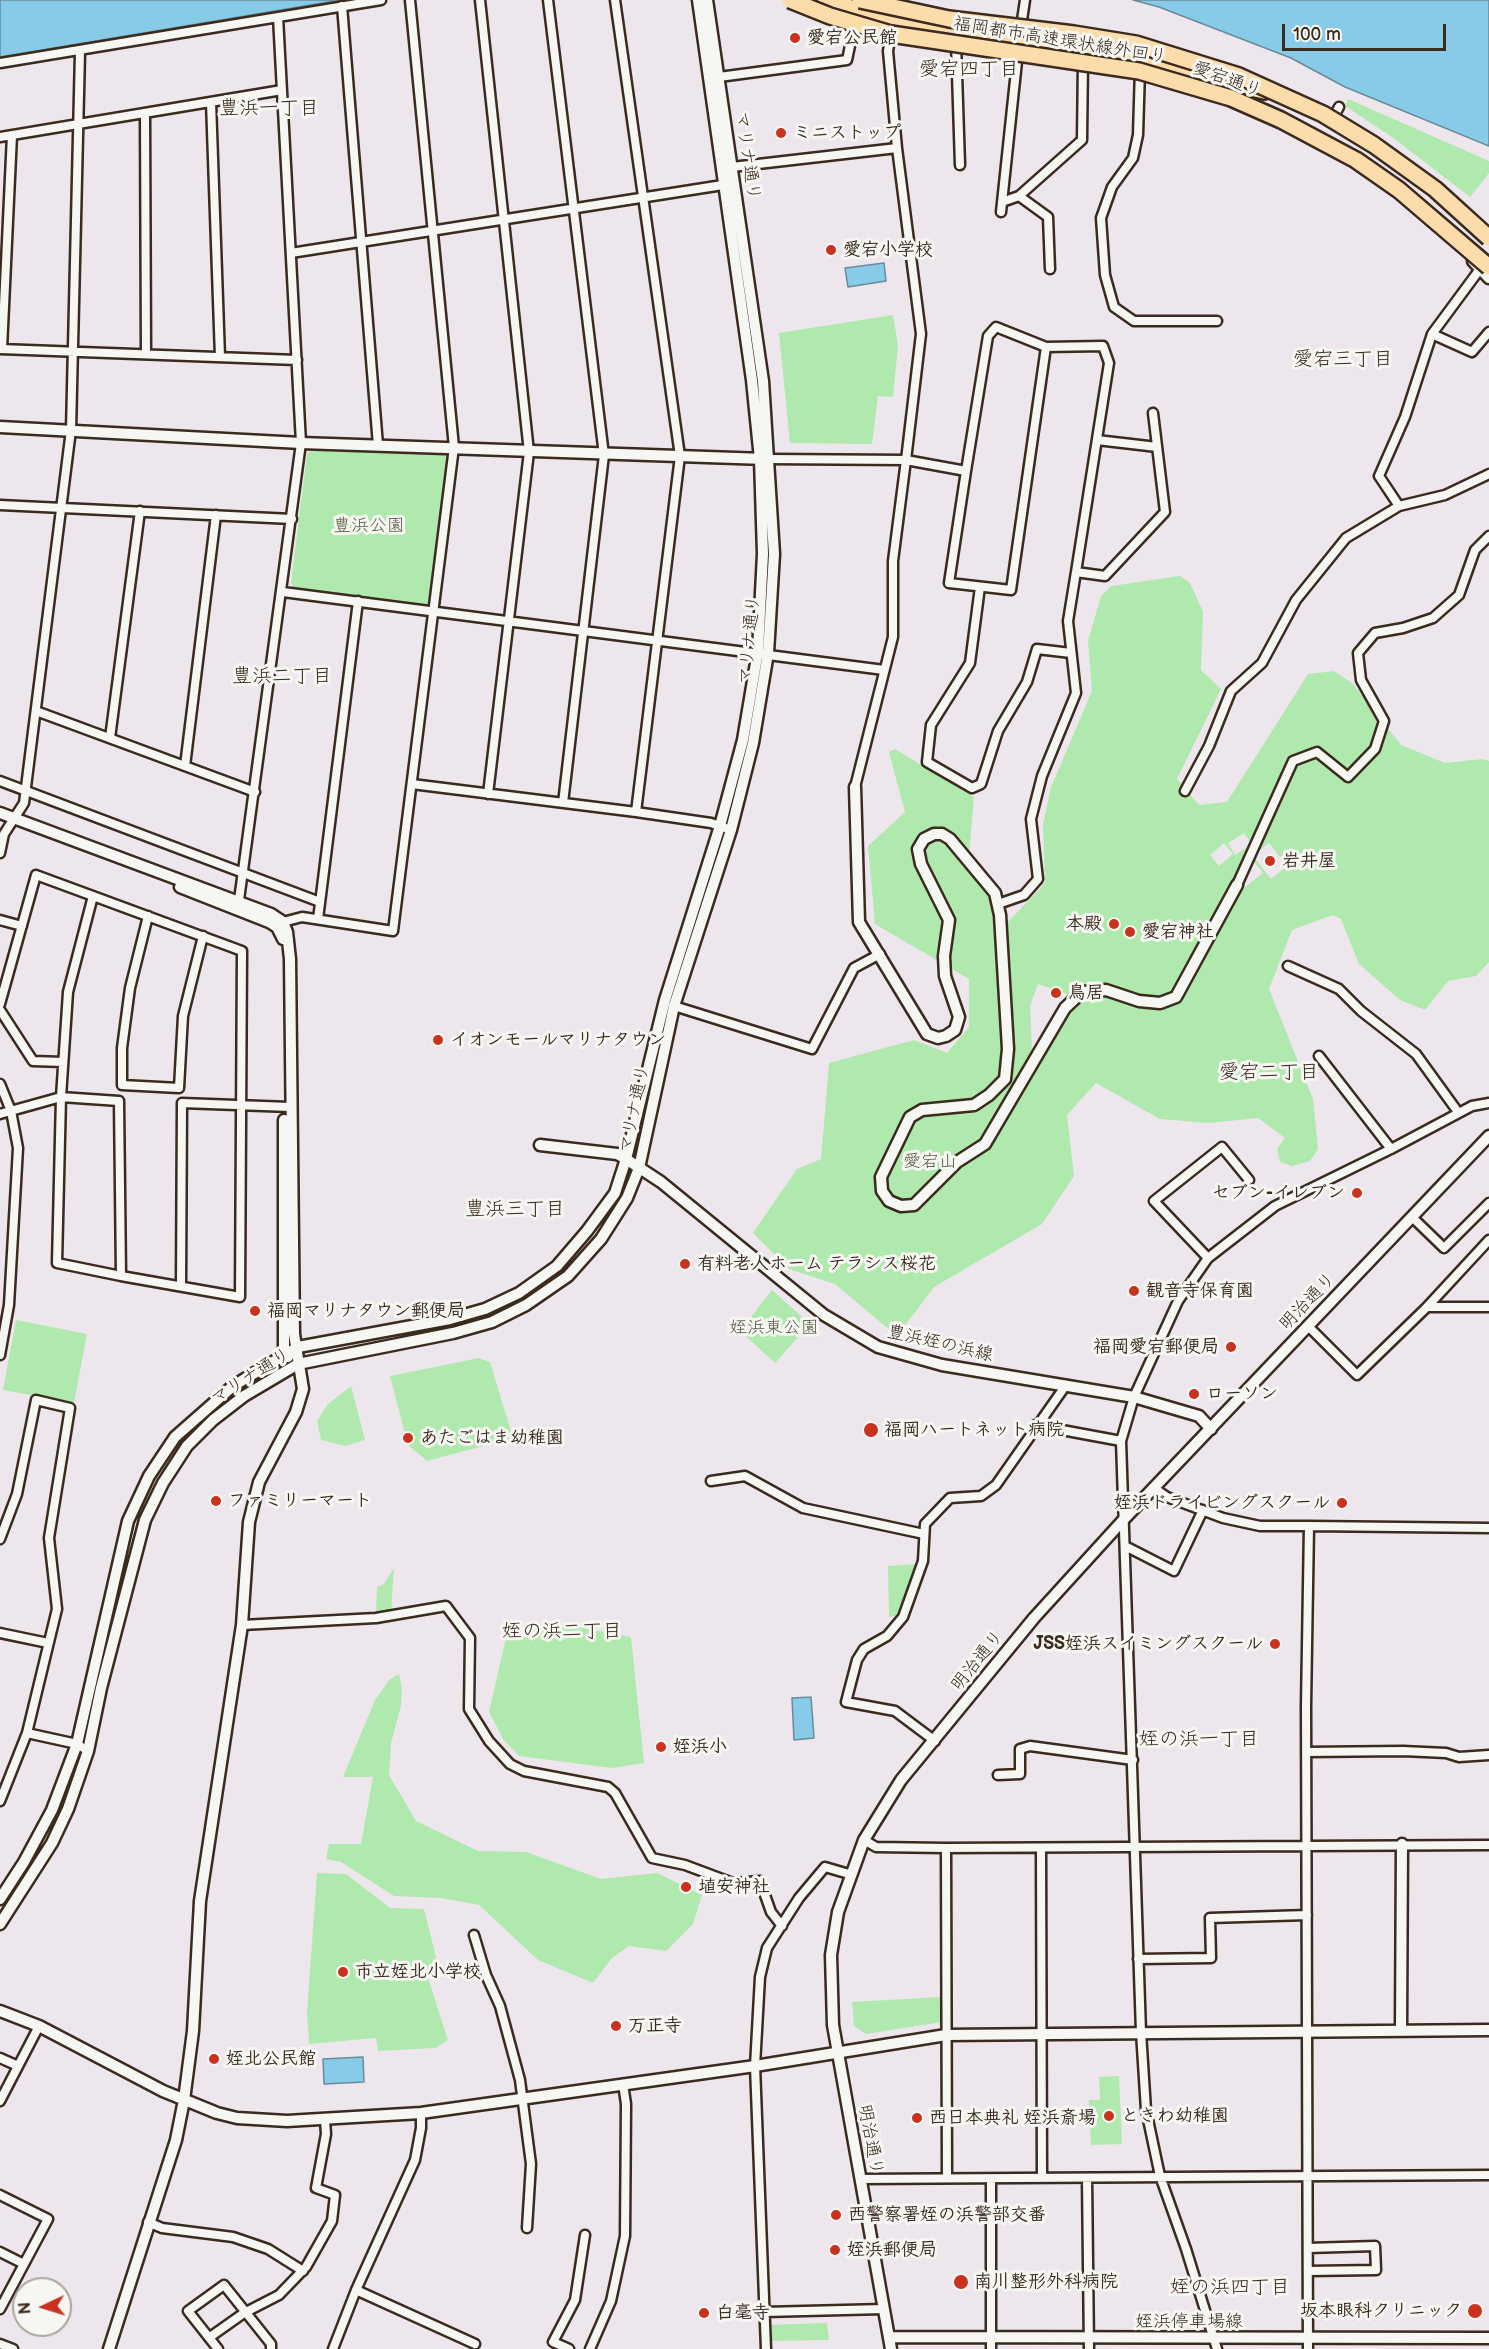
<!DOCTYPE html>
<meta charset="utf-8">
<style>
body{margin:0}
#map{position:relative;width:1489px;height:2349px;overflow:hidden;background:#ede7ed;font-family:"Balsamiq Sans",sans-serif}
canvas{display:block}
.north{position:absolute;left:12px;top:2277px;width:60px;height:60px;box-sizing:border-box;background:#f6f6f2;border:2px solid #aba49d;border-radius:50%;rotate:266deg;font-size:16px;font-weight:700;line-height:24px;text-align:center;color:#3b2a1e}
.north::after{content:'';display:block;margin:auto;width:21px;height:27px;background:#c8321e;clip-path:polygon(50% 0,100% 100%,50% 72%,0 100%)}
.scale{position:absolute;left:1282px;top:24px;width:164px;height:27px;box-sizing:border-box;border:3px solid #3b2a1e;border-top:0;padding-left:8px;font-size:18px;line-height:21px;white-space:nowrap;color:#3b2a1e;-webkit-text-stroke:4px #f6f6f2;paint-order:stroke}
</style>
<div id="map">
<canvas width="1489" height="2349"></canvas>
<div class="north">N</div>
<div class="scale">100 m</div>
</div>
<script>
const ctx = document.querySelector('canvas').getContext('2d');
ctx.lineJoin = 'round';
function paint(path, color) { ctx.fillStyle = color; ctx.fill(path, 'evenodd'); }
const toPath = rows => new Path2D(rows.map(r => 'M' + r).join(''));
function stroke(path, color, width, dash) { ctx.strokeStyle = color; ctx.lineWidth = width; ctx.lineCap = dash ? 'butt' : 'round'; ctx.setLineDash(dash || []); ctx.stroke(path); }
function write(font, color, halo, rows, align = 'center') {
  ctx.font = font + ' "Balsamiq Sans","Klee One",sans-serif'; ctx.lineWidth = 6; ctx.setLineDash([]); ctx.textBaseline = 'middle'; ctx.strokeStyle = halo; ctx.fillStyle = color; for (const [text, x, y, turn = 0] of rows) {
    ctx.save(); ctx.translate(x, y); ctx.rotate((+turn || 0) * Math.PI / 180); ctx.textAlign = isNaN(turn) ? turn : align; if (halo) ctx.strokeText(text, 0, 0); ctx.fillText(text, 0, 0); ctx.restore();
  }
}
paint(toPath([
 [1348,99,1489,161,1489,173,1470,197,1392,137,1345,106],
 [893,315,898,345,893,397,878,396,872,444,790,443,779,333],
 [313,449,446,454,449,460,432,604,425,606,294,588,291,583,307,454],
 [1180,576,1190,583,1203,612,1201,670,1221,689,1177,779,1199,805,1227,802,1308,674,1334,671,1352,683,1401,745,1445,763,1482,759,1489,761,1489,962,1476,976,1448,981,1425,1010,1400,1000,1359,964,1341,919,1333,915,1292,930,1269,989,1313,1099,1318,1149,1310,1161,1292,1166,1280,1162,1277,1149,1285,1138,1258,1118,1208,1123,1160,1119,1096,1083,1067,1115,1074,1176,1042,1224,934,1287,897,1336,835,1284,789,1269,753,1233,797,1169,821,1159,829,1063,914,1040,947,1053,969,1027,969,979,875,924,868,846,905,812,889,752,895,749,974,797,969,855,1009,921,1045,883,1043,824,1051,787,1092,691,1088,641,1101,596,1111,586],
 [1244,833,1252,844,1235,855,1228,843],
 [1224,843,1233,854,1219,866,1210,855],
 [1269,843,1287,866,1271,879,1253,856],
 [1255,863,1263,873,1240,891,1234,880],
 [1038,984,1067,994,1032,1054,1030,1006],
 [772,1290,810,1324,775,1363,740,1331],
 [16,1320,87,1334,74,1403,3,1390],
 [479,1358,490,1362,513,1438,427,1461,408,1445,390,1376],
 [351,1386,365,1440,345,1446,321,1440,317,1421,328,1404],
 [918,1564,900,1615,889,1617,888,1566],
 [394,1568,391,1612,376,1614,377,1587,384,1584],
 [568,1625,631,1637,644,1763,612,1768,519,1756,503,1739,489,1712,505,1642,518,1631],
 [399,1674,402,1688,401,1706,391,1743,389,1775,416,1821,478,1851,526,1852,601,1879,657,1873,702,1895,693,1924,666,1951,629,1946,612,1958,593,1983,538,1960,479,1905,441,1898,394,1896,341,1862,326,1859,329,1844,361,1844,373,1777,343,1777,375,1700,390,1679],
 [317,1873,346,1874,390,1908,424,1909,439,1969,427,1975,448,2040,435,2048,378,2051,376,2038,309,2044,307,2012],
 [941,1997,942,2022,866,2034,854,2026,852,2002],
 [1119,2076,1122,2144,1091,2145,1089,2100,1100,2100,1099,2077],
 [827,2323,829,2340,765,2341,765,2325]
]), '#afe9ad');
const water = toPath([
 [0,0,340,0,0,57,0,0],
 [1133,0,1489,0,1489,146,1345,87,1291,58,1159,7,1133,0],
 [884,263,886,281,848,287,845,268,884,263],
 [811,1697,814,1738,794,1740,792,1698,811,1697],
 [363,2057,364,2082,324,2084,323,2059,363,2057]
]);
paint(water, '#88cbe9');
stroke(water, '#698b98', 1.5);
const minor = toPath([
 [480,0,529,452,488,794],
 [548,0,604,455,563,803],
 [615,0,680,456,636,812],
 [342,6,378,445],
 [1021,27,1025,0],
 [891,34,888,51,897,148],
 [956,43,960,165],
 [0,63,381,0],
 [1140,69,1138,135,1133,158,1112,187,1101,218,1105,275,1114,307,1134,321,1217,321],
 [719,77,847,60,855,22],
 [211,102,220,357],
 [145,113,146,354],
 [1333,118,1339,107],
 [0,137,282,90],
 [732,167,897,148,921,334,906,460,768,459],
 [1019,196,1048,217,1050,269],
 [1002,202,1019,196,1082,140,1083,60],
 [1001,212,1018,52],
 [291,253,729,184],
 [1432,334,1472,352,1489,332],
 [0,349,297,360],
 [2,349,12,135],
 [1097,440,1157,447],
 [966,471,949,583,1011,590,1046,347],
 [0,505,292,519],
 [1399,506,1379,476,1405,417,1432,334,1480,269],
 [980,587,970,663,931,725,927,762,972,788,981,784,998,731,1027,682,1037,649,1071,653],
 [283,592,884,670],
 [36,711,255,792],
 [110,738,140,511],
 [185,766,216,515],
 [0,781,320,902],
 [412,784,636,812,711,823,731,830],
 [855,787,893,637,893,561,906,460,966,471,988,336,996,327,1046,347,1103,346,1109,363,1076,572,1105,576,1165,512,1153,413],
 [1185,791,1209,746,1231,691,1262,663,1296,600,1346,538,1399,506,1445,495,1489,474],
 [0,853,4,834,24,803,71,430,80,52],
 [1237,885,1293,761,1317,752,1348,777,1375,749,1384,721,1361,680,1358,653,1375,633,1403,628,1433,618,1459,595,1475,550,1489,536],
 [93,896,242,951,240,1297,121,1276],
 [239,900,301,443,278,17],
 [998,904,1024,895,1038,879,1031,819,1042,776,1076,693,1068,621,1076,572],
 [148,916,130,988,122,1048,122,1085,179,1088,183,1016,203,936],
 [318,919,358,601],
 [0,920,22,926],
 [283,922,302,917,393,931,454,447,410,0],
 [1288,966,1339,989,1361,1011,1416,1054,1458,1112],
 [0,1004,36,875,93,896,68,992,61,1097,57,1263,121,1276,119,1101,61,1097,0,1114],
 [674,1006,812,1049,854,968,880,954],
 [0,1010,33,1061,63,1062],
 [1319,1056,1391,1149],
 [0,1084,11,1111,18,1148,9,1305,0,1355],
 [1412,1217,1444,1248,1489,1203],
 [1208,1258,1154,1201,1222,1147,1249,1180],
 [181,1286,182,1103,290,1107],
 [1427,1307,1489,1307],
 [1308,1326,1357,1375,1427,1307,1489,1240],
 [1035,1425,1121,1441],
 [711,1481,745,1476,803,1508,924,1534],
 [1154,1488,1167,1497,1223,1518,1260,1526,1309,1526,1306,1706,1308,2349],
 [1309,1526,1489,1528],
 [0,1539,17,1494,36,1400,70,1408,49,1538,57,1609,27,1733,0,1801],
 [1127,1547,1174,1571,1203,1510],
 [242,1625,376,1618,446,1606,470,1638,469,1709,489,1741,510,1764,524,1771,608,1787,615,1793,652,1858,685,1865,733,1883,760,1881,771,1912,782,1926],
 [0,1633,48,1643],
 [27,1733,77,1744,88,1751],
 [935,1741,895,1711,846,1702,857,1660,864,1649,887,1636,903,1617,923,1561,925,1524,950,1498,981,1496,996,1485,1066,1385],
 [1306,1752,1403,1751,1446,1753,1459,1757,1489,1755],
 [998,1775,1020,1774,1020,1749,1030,1746,1133,1760],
 [864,1840,876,1847,946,1848,1489,1845],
 [946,1848,947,2178],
 [1041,1848,1042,2178],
 [474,1935,486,1975,500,2006,520,2080,531,2164,527,2228],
 [1138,1959,1211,1958,1210,1918,1307,1915],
 [0,2058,18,2066],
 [0,2101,39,2026],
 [421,2113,421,2128,415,2160,356,2290,475,2344],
 [1087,2178,1089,2349],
 [860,2179,1489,2175],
 [991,2179,991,2349],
 [0,2195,48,2219,0,2309],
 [148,2222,162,2228,233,2237,268,2249,303,2271],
 [1308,2248,1375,2246,1376,2270,1308,2271],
 [0,2252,24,2264],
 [764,2312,884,2309],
 [210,2337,244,2313,279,2295,306,2267,332,2221,335,2195,316,2188,326,2134,325,2120],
 [0,2344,13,2349],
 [218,2349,188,2311,224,2285,271,2344,271,2349],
 [333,2349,356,2290],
 [569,2349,553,2342,575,2300,585,2235],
 [590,2349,611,2301,625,2236,626,2104,623,2084],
 [766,2349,755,2066,760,1977,767,1948,799,1898,825,1867,849,1874],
 [1217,2349,1186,2249,1160,2176,1146,2110,1141,2032,1121,1441,1134,1397,1178,1301,1208,1258,1275,1206,1391,1149,1472,1106,1489,1103]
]);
const tertiary = toPath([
 [1473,261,1489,278],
 [0,427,301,443,765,459],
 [855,787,859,922,927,1034,938,1038,946,1036,955,1030,959,1017,945,976,944,956,949,920,921,864,918,849,924,839,934,834,942,834,950,839,995,893,1000,915,1008,1049,1005,1079,989,1095,974,1105,922,1110,910,1117,881,1177,882,1191,889,1201,901,1206,914,1205,957,1162,985,1144,1065,1008,1082,992,1106,990,1139,1001,1160,1003,1176,997,1237,885],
 [0,813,271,914,283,922,287,932,290,959,294,1334,303,1389,296,1412,259,1482,249,1522,242,1625,200,1901,193,2031,184,2100,176,2140,109,2349],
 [180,887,269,922,277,927,283,939],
 [284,1120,284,1354,288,1357],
 [540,1145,617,1154,626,1159,661,1182,824,1315,878,1347,942,1365,1134,1397,1199,1416,1211,1429],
 [0,1899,24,1862,52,1810,77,1744,128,1521,149,1476,175,1437,233,1386,298,1347,450,1319,485,1309,519,1293,557,1266,587,1231,615,1193,626,1159,665,1000,720,826,743,740,758,651,763,554,760,459,752,380,698,0],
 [0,1924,52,1843,68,1809,88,1751,101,1688,145,1520,163,1483,187,1446,213,1420,244,1396,298,1364,453,1333,492,1322,526,1305,568,1276,601,1239,627,1198,639,1168,674,1006,731,830,753,743,768,653,774,554,763,381,707,0],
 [0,2011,39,2026,163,2091,217,2113,237,2118,287,2121,421,2113,755,2066,946,2035,1489,2030],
 [1401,2030,1402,1844],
 [889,2337,1489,2338],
 [891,2349,833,2025,831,1955,838,1912,864,1840,901,1780,1034,1618,1126,1517,1489,1136]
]);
const motorway = toPath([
 [825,0,893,21,1071,44,1136,57,1170,64,1227,83,1264,91]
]);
stroke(minor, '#3b2a1e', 13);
stroke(tertiary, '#3b2a1e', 15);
stroke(motorway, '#3b2a1e', 20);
stroke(minor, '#f6f6f2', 8);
stroke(tertiary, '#f6f6f2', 10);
stroke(motorway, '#fddcac', 15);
const motorwayBridge = toPath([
 [790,0,830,16,891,34,1139,71,1231,98,1281,120,1356,160,1399,190,1489,267],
 [860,0,949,19,1074,34,1136,44,1239,76,1323,114,1374,145,1435,189,1489,238]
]);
stroke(motorwayBridge, '#3b2a1e', 20, []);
stroke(motorwayBridge, '#fddcac', 15);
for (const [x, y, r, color] of [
 [795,38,6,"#c8321e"],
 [781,133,6,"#c8321e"],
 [831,250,6,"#c8321e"],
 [1270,861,6,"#c8321e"],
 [1114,924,6,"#c8321e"],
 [1130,932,6,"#c8321e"],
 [1056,993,6,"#c8321e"],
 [438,1040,6,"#c8321e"],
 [1357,1193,6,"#c8321e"],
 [685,1264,6,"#c8321e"],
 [1134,1291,6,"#c8321e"],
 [255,1311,6,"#c8321e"],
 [1231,1347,6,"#c8321e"],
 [1194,1394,6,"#c8321e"],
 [871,1430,8,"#c8321e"],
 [408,1438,6,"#c8321e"],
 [216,1501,6,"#c8321e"],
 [1342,1503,6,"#c8321e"],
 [1275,1644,6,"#c8321e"],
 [661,1747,6,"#c8321e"],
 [686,1887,6,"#c8321e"],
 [343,1972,6,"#c8321e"],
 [616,2026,6,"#c8321e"],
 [214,2059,6,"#c8321e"],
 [1109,2116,6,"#c8321e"],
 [917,2118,6,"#c8321e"],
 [836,2215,6,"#c8321e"],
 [835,2250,6,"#c8321e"],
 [961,2282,8,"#c8321e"],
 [1475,2311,8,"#c8321e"],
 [704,2313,6,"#c8321e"]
]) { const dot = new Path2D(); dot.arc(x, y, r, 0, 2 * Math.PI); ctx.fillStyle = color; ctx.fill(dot); stroke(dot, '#f6f6f2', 2); }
write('bold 18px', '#3b2a1e', '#f6f6f2', [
 ["愛宕公民館",807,38],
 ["ミニストップ",793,133],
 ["愛宕小学校",843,250],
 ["岩井屋",1282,861],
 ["本殿",1102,924,"right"],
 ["愛宕神社",1142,932],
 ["鳥居",1068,993],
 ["イオンモールマリナタウン",450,1040],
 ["セブン-イレブン",1345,1193,"right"],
 ["有料老人ホーム テラシス桜花",697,1264],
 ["観音寺保育園",1146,1291],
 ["福岡マリナタウン郵便局",267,1311],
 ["福岡愛宕郵便局",1219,1347,"right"],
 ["ローソン",1206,1394],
 ["福岡ハートネット病院",884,1430],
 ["あたごはま幼稚園",420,1438],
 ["ファミリーマート",228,1501],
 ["姪浜ドライビングスクール",1330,1503,"right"],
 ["JSS姪浜スイミングスクール",1263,1644,"right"],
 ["姪浜小",673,1747],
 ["埴安神社",698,1887],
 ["市立姪北小学校",355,1972],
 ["万正寺",628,2026],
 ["姪北公民館",226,2059],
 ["ときわ幼稚園",1121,2116],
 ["西日本典礼 姪浜斎場",929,2118],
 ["西警察署姪の浜警部交番",848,2215],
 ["姪浜郵便局",847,2250],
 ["南川整形外科病院",974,2282],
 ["坂本眼科クリニック",1462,2311,"right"],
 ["白毫寺",716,2313]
], 'left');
write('18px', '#3b2a1e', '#f6f6f2', [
 ["福岡都市高速環状線外回り",1060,41,9],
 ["愛宕通り",1227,80,20],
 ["マリナ通り",747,156,82],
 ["マリナ通り",750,640,-84],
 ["マリナ通り",635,1109,-78],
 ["明治通り",1308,1302,-46],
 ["豊浜姪の浜線",940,1344,13],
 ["マリナ通り",251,1377,-32],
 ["明治通り",978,1661,-51],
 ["明治通り",870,2140,80],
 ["姪浜停車場線",1189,2322]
]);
write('18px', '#585a42', '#f6f6f2', [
 ["豊浜公園",369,526],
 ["愛宕山",930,1162],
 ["姪浜東公園",774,1328]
]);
write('20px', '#3b2a1e', '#f6f6f2', [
 ["愛宕四丁目",969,70],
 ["豊浜一丁目",269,109],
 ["愛宕三丁目",1343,360],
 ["豊浜二丁目",282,677],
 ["愛宕二丁目",1269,1073],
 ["豊浜三丁目",515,1210],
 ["姪の浜二丁目",562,1632],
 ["姪の浜一丁目",1199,1740],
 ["姪の浜四丁目",1230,2288]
]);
</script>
